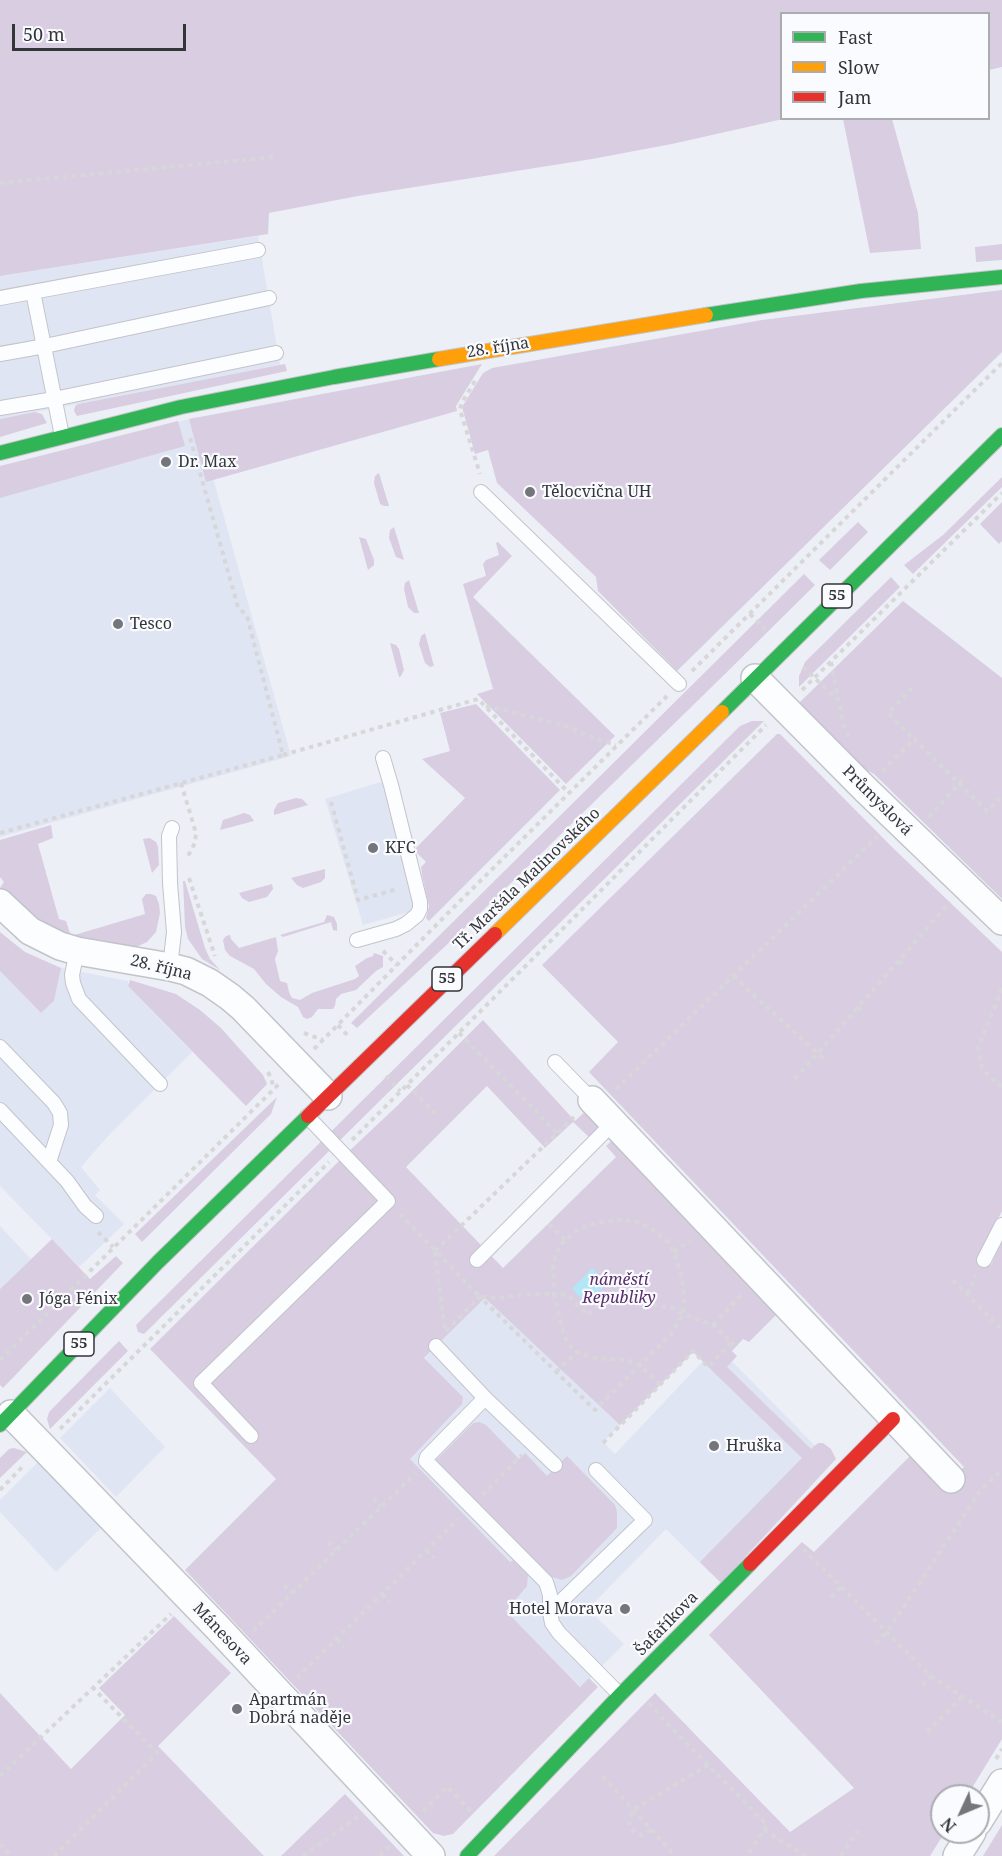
<!DOCTYPE html>
<meta charset="utf-8">
<style>
body{margin:0}
#map{position:relative;width:1002px;height:1856px;overflow:hidden;background:#edeff6;font-family:"Noto Serif",serif}
canvas{display:block}
.legend{position:absolute;left:780px;top:12px;width:210px;height:108px;box-sizing:border-box;background:#fafbfe;border:2px solid #aaacaf;margin:0;padding:8px 10px;list-style:none;font-size:18px;color:#333539}
.legend li{display:flex;align-items:center;gap:12px;height:30px}
.legend b{width:30px;border:2px solid #aaacaf}
.north{position:absolute;left:930px;top:1784px;width:60px;height:60px;box-sizing:border-box;background:#fafbfe;border:2px solid #aaacaf;border-radius:50%;rotate:226deg;font-size:16px;font-weight:700;line-height:24px;text-align:center;color:#333539}
.north::after{content:'';display:block;margin:auto;width:21px;height:27px;background:#74767b;clip-path:polygon(50% 0,100% 100%,50% 72%,0 100%)}
.scale{position:absolute;left:12px;top:24px;width:174px;height:27px;box-sizing:border-box;border:3px solid #333539;border-top:0;padding-left:8px;font-size:18px;line-height:21px;white-space:nowrap;color:#333539;-webkit-text-stroke:4px #fafbfe;paint-order:stroke}
</style>
<div id="map">
<canvas width="1002" height="1856"></canvas>
<ul class="legend">
<li><b style="height:8px;background:#30b455"></b>Fast</li>
<li><b style="height:8px;background:#ff9f0a"></b>Slow</li>
<li><b style="height:8px;background:#e5322d"></b>Jam</li>
</ul>
<div class="north">N</div>
<div class="scale">50 m</div>
</div>
<script>
const ctx = document.querySelector('canvas').getContext('2d');
ctx.lineJoin = 'round';
function paint(path, color) { ctx.fillStyle = color; ctx.fill(path, 'evenodd'); }
const toPath = rows => new Path2D(rows.map(r => 'M' + r).join(''));
function stroke(path, color, width, dash) { ctx.strokeStyle = color; ctx.lineWidth = width; ctx.lineCap = dash ? 'butt' : 'round'; ctx.setLineDash(dash || []); ctx.stroke(path); }
function write(font, color, halo, rows, align = 'center') {
  ctx.font = font + ' "Noto Serif",serif'; ctx.lineWidth = 4.5; ctx.setLineDash([]); ctx.textBaseline = 'middle'; ctx.strokeStyle = halo; ctx.fillStyle = color; for (const [text, x, y, turn = 0] of rows) {
    ctx.save(); ctx.translate(x, y); ctx.rotate((+turn || 0) * Math.PI / 180); ctx.textAlign = isNaN(turn) ? turn : align; if (halo) ctx.strokeText(text, 0, 0); ctx.fillText(text, 0, 0); ctx.restore();
  }
}
paint(toPath([
 [258,236,280,365,0,419,0,276],
 [196,417,291,756,0,837,0,473],
 [390,779,423,908,363,925,325,799],
 [61,968,128,981,128,986,192,1052,110,1134,81,1167,100,1190,95,1195,124,1224,79,1267,0,1186,0,971,41,1013,54,1001],
 [0,1226,31,1259,0,1289],
 [494,1289,625,1420,603,1442,615,1454,717,1346,824,1455,710,1573,666,1529,588,1609,624,1644,581,1687,505,1611,513,1560,510,1562,408,1461,463,1397,424,1359],
 [110,1388,165,1447,116,1497,60,1438],
 [39,1461,102,1527,56,1572,0,1512,0,1500]
]), '#e0e5f3');
paint(toPath([
 [0,0,1002,0,1002,67,989,70,988,14,782,14,782,118,783,119,672,144,592,159,358,196,269,213,268,234,0,276],
 [843,119,892,119,918,213,921,249,870,253],
 [1002,244,1002,260,976,262,975,247],
 [1002,290,1002,352,677,671,598,591,596,577,497,483,488,450,475,454,462,407,483,373,492,368,762,320],
 [285,364,287,371,77,416,74,411,75,406,78,404],
 [482,364,456,406,457,411,206,482,189,419],
 [35,412,42,414,47,423,0,437,0,419],
 [178,421,185,446,0,498,0,466],
 [379,473,389,506,384,506,380,504,374,483,375,476],
 [1002,477,1002,487,913,574,904,565,943,535],
 [1002,502,1002,541,999,544,980,524],
 [858,522,868,532,830,570,819,560],
 [394,527,404,560,396,557,389,538,390,530],
 [359,537,366,539,374,560,374,565,368,570],
 [498,542,512,556,473,597,615,736,566,784,477,694,493,689,463,584,486,576,483,564,486,560,499,555,496,543],
 [804,574,815,585,726,673,467,926,357,1028,351,1023],
 [891,577,900,587,799,687,799,676,805,662],
 [409,580,419,613,414,613,408,607,404,589,405,583],
 [903,601,1002,678,1002,899,874,774,865,769,799,703],
 [425,633,434,666,430,667,425,663,419,644,421,636],
 [390,643,396,645,399,649,404,670,401,676,399,677],
 [476,704,560,790,429,921,426,918,429,906,422,875,421,867,426,862,414,850,465,798,422,759,450,751,440,713],
 [752,721,764,721,144,1334,138,1332,136,1325,740,726],
 [777,734,780,734,894,849,1002,952,1002,1211,978,1259,991,1265,1002,1241,1002,1739,967,1796,942,1796,942,1832,945,1832,930,1856,494,1856,655,1693,790,1832,854,1788,709,1635,802,1542,814,1552,910,1456,942,1488,964,1467,589,1072,618,1042,542,965],
 [296,798,302,799,308,805,274,815,274,810,278,803],
 [244,813,250,815,254,821,220,830,223,820],
 [51,825,53,838,38,844,59,919,66,921,71,936,145,914,142,899,146,894,151,894,156,896,159,904,160,913,156,932,147,942,134,948,85,941,51,930,14,903,0,888,4,882,0,877,0,840],
 [150,838,156,842,158,847,159,865,152,873,143,839],
 [325,869,325,878,321,882,303,888,297,885,291,878],
 [183,881,185,881,205,948,210,959,220,970,202,959,188,939,185,927],
 [272,884,273,889,267,897,249,902,242,898,239,893],
 [327,915,334,917,337,924,337,931,333,930,331,922,283,937,280,935,324,922],
 [0,932,25,952,61,968,54,1001,41,1013,0,971],
 [230,935,231,939,239,948,276,937,278,951,275,959,280,981,287,983,289,992,292,998,300,1000,312,993,355,979,359,976,355,966,367,958,373,956,374,953,383,956,383,967,376,971,356,990,341,994,336,999,335,1006,333,1009,318,1009,312,1017,307,1019,303,1017,298,1007,281,997,266,984,254,969,230,956,225,950,223,940,226,936],
 [130,980,176,994,200,1010,221,1028,263,1075,267,1084,246,1106,128,986],
 [483,1020,575,1121,589,1108,603,1124,590,1138,573,1122,545,1148,487,1086,406,1167,503,1268,616,1157,606,1146,615,1138,778,1313,749,1342,743,1339,732,1351,737,1356,727,1367,811,1449,818,1443,823,1443,831,1449,836,1459,721,1583,700,1562,802,1458,693,1352,620,1425,485,1298,424,1358,463,1397,462,1404,410,1459,510,1562,513,1560,528,1575,527,1586,506,1611,580,1687,589,1678,598,1687,453,1834,444,1836,433,1833,185,1570,276,1479,150,1349,345,1155,397,1106],
 [277,1097,271,1114,142,1242,135,1234],
 [52,1239,90,1279,116,1256,123,1263,3,1388,0,1385,0,1289],
 [119,1341,128,1351,50,1429,47,1419,49,1412],
 [479,1422,486,1425,519,1459,525,1453,547,1476,567,1456,615,1505,617,1512,617,1528,571,1576,562,1580,552,1577,436,1460,473,1423],
 [14,1448,27,1452,0,1478,0,1458,9,1449],
 [174,1616,231,1673,158,1746,264,1856,0,1856,0,1693,71,1769,125,1715,99,1688],
 [345,1794,404,1856,281,1856],
 [1002,1825,1002,1856,983,1856]
]), '#d9cde2');
paint(toPath([
 [592,1268,607,1283,587,1304,572,1289]
]), '#b2e7f7');
const lane = toPath([
 [33,292,62,436],
 [0,298,258,250],
 [0,354,45,346,269,298],
 [0,408,54,399,276,353],
 [481,492,679,684],
 [357,940,396,929,406,924,417,915,420,909,420,902,391,785,383,758],
 [77,951,72,975,73,983,79,999,160,1084],
 [170,967,174,932,170,883,169,836,172,828],
 [0,1047,54,1103,60,1113,61,1125,49,1162],
 [555,1062,592,1100],
 [0,1110,67,1181,85,1206,96,1216],
 [477,1260,614,1122],
 [984,1260,1002,1225],
 [436,1346,485,1398],
 [251,1436,201,1383,388,1201,307,1116],
 [596,1470,645,1520,550,1612,552,1623,559,1633,620,1695],
 [550,1612,550,1595,546,1582,426,1461,427,1457,485,1398,555,1465]
]);
const street = toPath([
 [755,678,865,789,1002,921],
 [0,903,30,931,60,946,77,951,170,967,186,971,210,983,230,997,243,1008,328,1096],
 [592,1100,951,1479],
 [11,1414,217,1627,431,1856],
 [978,1822,1002,1783],
 [957,1856,972,1832]
]);
const fast = toPath([
 [706,315,861,291,1002,277],
 [0,453,181,407,334,377,439,359],
 [722,712,1002,435],
 [0,1425,158,1262,308,1116],
 [467,1856,620,1695,750,1564]
]);
const slow = toPath([
 [439,359,706,315],
 [495,934,722,712]
]);
const jam = toPath([
 [308,1116,495,934],
 [750,1564,893,1419]
]);
stroke(lane, '#c2c4c9', 16);
stroke(street, '#c2c4c9', 30);
stroke(fast, '#c2c4c9', 16);
stroke(slow, '#c2c4c9', 16);
stroke(jam, '#c2c4c9', 16);
stroke(toPath([
 [0,183,274,157],
 [475,381,461,404,460,410,480,474],
 [750,614,766,630],
 [831,662,843,723,849,736],
 [803,667,837,699],
 [692,671,1002,363],
 [912,688,888,713,914,739],
 [802,690,1002,493],
 [486,706,563,725,596,739,616,745],
 [283,755,478,699,569,793],
 [882,771,914,739,987,811,1002,796],
 [181,783,196,833,195,843,188,856],
 [331,802,358,900,398,889],
 [929,817,965,777],
 [0,833,283,755,247,616,238,607,189,434],
 [189,878,215,956],
 [383,951,397,965],
 [899,961,906,967],
 [733,976,825,1060],
 [1002,988,978,1048,982,1068,997,1084,1002,1086],
 [858,1007,865,1014],
 [338,1025,350,1038],
 [304,1033,323,1040],
 [459,1033,557,1133],
 [314,1049,454,907,667,696],
 [268,1072,271,1078,274,1089],
 [386,1076,400,1091],
 [795,1079,950,902],
 [407,1085,438,1116],
 [616,1089,878,836],
 [352,1140,766,725],
 [400,1214,480,1297,499,1298,531,1294,554,1294,564,1336,572,1348,581,1354,593,1358,627,1360,640,1365,660,1385],
 [549,1224,565,1240],
 [98,1232,113,1247],
 [435,1251,574,1117],
 [435,1252,445,1331],
 [674,1252,690,1240],
 [953,1280,1002,1330],
 [967,1294,976,1276],
 [713,1325,743,1293],
 [446,1331,480,1297,595,1410,671,1334,683,1314,684,1297,682,1277,674,1252,668,1242,651,1228,635,1221,615,1220,589,1225,577,1230,561,1244,553,1263,554,1294,568,1295,587,1315,607,1297,673,1308,683,1314,713,1325,734,1345],
 [0,1360,281,1082],
 [556,1372,577,1352],
 [60,1429,329,1162],
 [603,1443,693,1351,708,1367,731,1343],
 [0,1490,25,1464],
 [482,1495,522,1455],
 [373,1498,381,1506],
 [328,1542,336,1550],
 [803,1549,931,1676,1002,1722],
 [426,1550,434,1558],
 [284,1585,292,1593],
 [382,1594,390,1602],
 [831,1597,841,1587],
 [253,1631,416,1473],
 [337,1639,344,1647],
 [876,1643,887,1632,980,1491,1002,1470],
 [297,1678,458,1519],
 [922,1685,931,1676],
 [649,1703,662,1718,767,1825,747,1856],
 [927,1732,963,1696],
 [996,1759,1002,1749],
 [0,1776,171,1614],
 [603,1776,675,1856],
 [423,1811,447,1787,473,1813],
 [651,1830,642,1835,636,1833,630,1827,629,1820,633,1810,708,1765],
 [764,1830,806,1856],
 [0,1844,11,1856],
 [54,1856,157,1753,93,1688],
 [303,1856,361,1815],
 [380,1856,390,1845],
 [841,1856,860,1827]
]), '#d7d7d9', 4, [4.5, 4.5]);
stroke(lane, '#fcfdfe', 14);
stroke(street, '#fcfdfe', 27);
stroke(fast, '#30b455', 14);
stroke(slow, '#ff9f0a', 14);
stroke(jam, '#e5322d', 14);
for (const [x, y, r, color] of [
 [166,462,6,"#74767b"],
 [530,492,6,"#74767b"],
 [118,624,6,"#74767b"],
 [373,848,6,"#74767b"],
 [27,1299,6,"#74767b"],
 [714,1446,6,"#74767b"],
 [625,1609,6,"#74767b"],
 [237,1709,6,"#74767b"]
]) { const dot = new Path2D(); dot.arc(x, y, r, 0, 2 * Math.PI); ctx.fillStyle = color; ctx.fill(dot); stroke(dot, '#fafbfe', 2); }
for (const [x, y, w] of [
 [837,596,30],
 [447,979,30],
 [79,1344,30]
]) { const box = new Path2D(); box.roundRect(x - w / 2, y - 12, w, 24, 4.5); ctx.fillStyle = '#fafbfe'; ctx.fill(box); stroke(box, '#333539', 1.5); }
write('bold 15px', '#333539', null, [
 ["55",837,596],
 ["55",447,979],
 ["55",79,1344]
]);
write('16px', '#333539', '#fafbfe', [
 ["28. října",498,348,-9],
 ["Průmyslová",877,801,45],
 ["Tř. Maršála Malinovského",527,879,-44],
 ["28. října",161,968,14],
 ["Šafaříkova",667,1624,-46],
 ["Mánesova",222,1634,47]
]);
write('16px', '#333539', '#fafbfe', [
 ["Dr. Max",178,462],
 ["Tělocvična UH",542,492],
 ["Tesco",130,624],
 ["KFC",385,848],
 ["Jóga Fénix",39,1299],
 ["Hruška",726,1446],
 ["Hotel Morava",613,1609,"right"],
 ["Apartmán",249,1700],
 ["Dobrá naděje",249,1718]
], 'left');
write('italic 16px', '#592d69', '#fafbfe', [
 ["náměstí",619,1280],
 ["Republiky",619,1298]
]);
</script>
